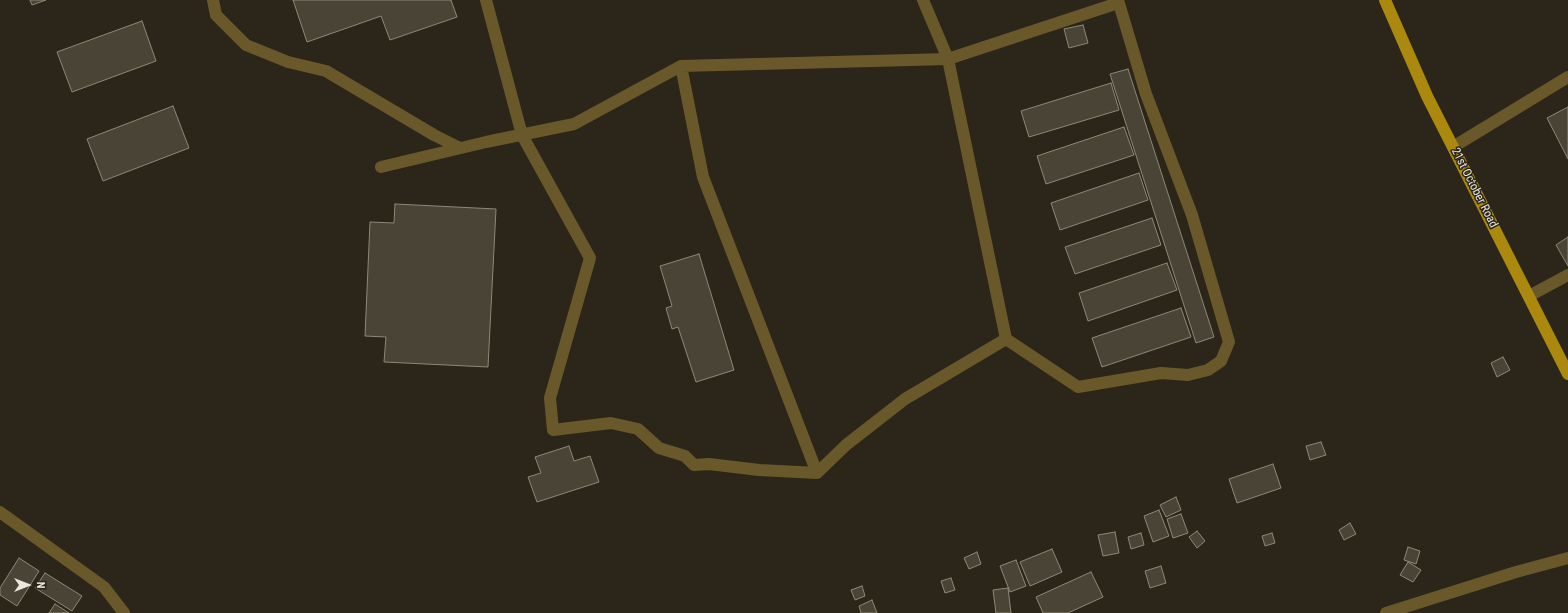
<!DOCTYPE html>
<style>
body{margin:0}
#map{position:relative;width:1568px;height:613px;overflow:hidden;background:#2b2619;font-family:"Roboto Condensed",sans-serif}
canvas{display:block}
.north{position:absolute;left:8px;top:565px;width:40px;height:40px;-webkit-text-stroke:3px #2b2619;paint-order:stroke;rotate:90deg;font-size:11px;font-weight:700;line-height:16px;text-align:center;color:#eae7de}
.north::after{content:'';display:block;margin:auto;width:14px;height:18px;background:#eae7de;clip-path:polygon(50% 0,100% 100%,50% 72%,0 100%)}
</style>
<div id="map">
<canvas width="1568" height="613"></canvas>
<div class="north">N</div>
</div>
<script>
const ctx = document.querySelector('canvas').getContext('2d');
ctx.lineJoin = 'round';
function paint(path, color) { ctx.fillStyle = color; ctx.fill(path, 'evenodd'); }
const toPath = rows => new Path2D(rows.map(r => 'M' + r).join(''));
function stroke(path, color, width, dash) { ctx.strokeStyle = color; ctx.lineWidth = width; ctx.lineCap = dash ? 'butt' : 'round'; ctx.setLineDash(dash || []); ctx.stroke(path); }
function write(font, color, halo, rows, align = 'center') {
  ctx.font = font + ' "Roboto Condensed",sans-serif'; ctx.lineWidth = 3; ctx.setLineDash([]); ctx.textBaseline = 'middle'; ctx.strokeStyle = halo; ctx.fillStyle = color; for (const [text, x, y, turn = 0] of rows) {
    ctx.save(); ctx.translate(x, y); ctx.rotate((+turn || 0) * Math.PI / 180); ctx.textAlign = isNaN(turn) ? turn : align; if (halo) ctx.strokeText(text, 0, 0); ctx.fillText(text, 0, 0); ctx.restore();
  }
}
const building = toPath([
 [30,0,46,0,32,5,30,0],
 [293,0,451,0,457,17,390,40,381,16,307,42,293,0],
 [142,21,156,61,72,92,57,52,142,21],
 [1083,25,1088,43,1069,48,1064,29,1083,25],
 [1128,69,1214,337,1196,343,1110,74,1128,69],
 [1111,83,1119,110,1029,137,1021,111,1111,83],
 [173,106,189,148,103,181,87,139,173,106],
 [1568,107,1568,159,1547,118,1568,107],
 [1124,127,1134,155,1046,184,1037,156,1124,127],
 [1139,173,1148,200,1060,230,1051,203,1139,173],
 [395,204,496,209,488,367,384,362,386,337,365,336,370,222,394,223,395,204],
 [1152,218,1161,245,1075,274,1065,247,1152,218],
 [1568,237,1568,266,1556,245,1568,237],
 [699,254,734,370,696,382,678,327,672,329,666,308,672,306,660,266,699,254],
 [1167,263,1177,290,1088,321,1079,293,1167,263],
 [1181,308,1191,337,1102,367,1092,338,1181,308],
 [1503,357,1510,370,1497,377,1491,363,1503,357],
 [1321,442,1326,455,1310,460,1306,446,1321,442],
 [569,446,574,461,590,456,599,482,537,502,528,477,541,473,535,457,569,446],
 [1273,464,1281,488,1237,503,1229,479,1273,464],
 [1176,497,1181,510,1166,517,1160,505,1176,497],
 [1159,510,1169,536,1153,542,1144,516,1159,510],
 [1181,514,1188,533,1173,538,1167,519,1181,514],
 [1350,523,1356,534,1344,540,1339,530,1350,523],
 [1197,531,1205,541,1197,548,1189,537,1197,531],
 [1115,532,1119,553,1103,556,1098,535,1115,532],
 [1141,533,1144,545,1131,549,1128,537,1141,533],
 [1272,533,1275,543,1265,546,1262,536,1272,533],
 [1408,547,1420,551,1416,564,1404,560,1408,547],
 [1052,549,1062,572,1030,586,1020,562,1052,549],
 [977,552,981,564,969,569,964,558,977,552],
 [19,558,39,571,17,606,0,595,0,588,19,558],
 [1016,560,1026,586,1010,592,1000,566,1016,560],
 [1408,562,1421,570,1413,582,1400,575,1408,562],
 [1161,566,1166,583,1150,588,1145,571,1161,566],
 [1091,572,1103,597,1068,613,1043,613,1036,597,1091,572],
 [45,573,82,596,72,611,35,588,45,573],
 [951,578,955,590,945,593,941,581,951,578],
 [862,586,865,596,855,600,851,590,862,586],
 [1008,588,1011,613,996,613,993,590,1008,588],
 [872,600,877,613,861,613,859,606,872,600],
 [55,604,69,613,49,613,55,604]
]);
paint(building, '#4a4436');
stroke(building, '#8e8878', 1);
stroke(toPath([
 [213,0,216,15,246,45,288,62,326,71,434,135,460,148],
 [486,0,522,135,590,258,550,398,553,430,611,423,638,429,659,448,685,456,694,465,709,464,759,470,817,473,846,445,905,399,1006,339,1078,387,1161,373,1188,375,1208,370,1221,361,1229,342,1192,215,1146,94,1118,0],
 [923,0,948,59,1006,339],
 [681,66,703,177,817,473],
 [1453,147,1568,77],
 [381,167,486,142,574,124,681,66,948,59,1118,3],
 [1529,296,1568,275],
 [0,512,104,587,124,613],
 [1386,613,1516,572,1568,558]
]), '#69592a', 12);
stroke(toPath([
 [1385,0,1427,96,1568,374]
]), '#ab890f', 12);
write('12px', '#eae7de', '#2b2619', [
 ["21st October Road",1474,188,63]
]);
</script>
